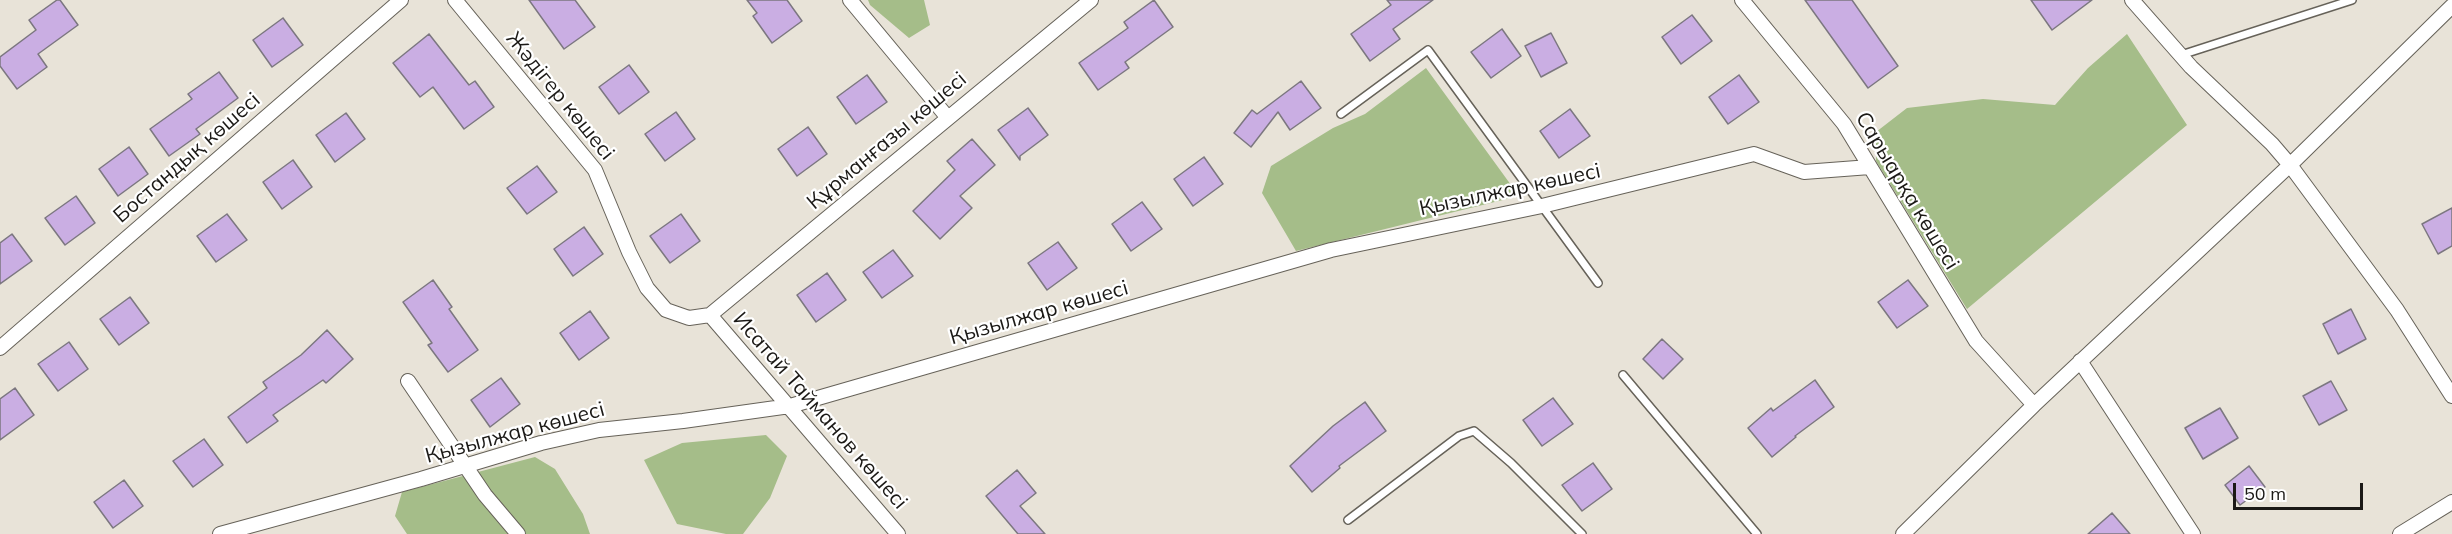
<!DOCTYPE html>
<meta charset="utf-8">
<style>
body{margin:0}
#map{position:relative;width:2452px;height:534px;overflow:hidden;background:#e8e3d8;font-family:Mulish,sans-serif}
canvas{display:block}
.scale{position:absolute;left:2233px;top:483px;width:130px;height:27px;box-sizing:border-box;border:3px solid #1b1916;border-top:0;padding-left:8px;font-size:18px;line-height:21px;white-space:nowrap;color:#1b1916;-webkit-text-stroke:4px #fff;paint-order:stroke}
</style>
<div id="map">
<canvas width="2452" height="534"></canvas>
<div class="scale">50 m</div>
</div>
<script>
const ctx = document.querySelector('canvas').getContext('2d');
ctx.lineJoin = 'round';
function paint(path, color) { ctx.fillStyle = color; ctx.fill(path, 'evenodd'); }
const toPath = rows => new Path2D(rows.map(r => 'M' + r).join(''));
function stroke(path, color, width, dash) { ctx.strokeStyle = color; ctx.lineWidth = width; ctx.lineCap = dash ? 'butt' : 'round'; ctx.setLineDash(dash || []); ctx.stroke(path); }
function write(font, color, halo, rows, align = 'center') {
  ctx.font = font + ' Mulish,sans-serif'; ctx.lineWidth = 4.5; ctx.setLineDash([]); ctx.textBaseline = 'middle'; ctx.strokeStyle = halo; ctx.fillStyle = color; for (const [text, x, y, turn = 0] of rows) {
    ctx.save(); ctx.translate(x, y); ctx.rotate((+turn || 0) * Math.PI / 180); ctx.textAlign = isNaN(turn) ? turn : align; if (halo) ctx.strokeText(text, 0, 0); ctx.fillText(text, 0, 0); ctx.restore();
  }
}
paint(toPath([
 [868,0,924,0,930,25,909,38,870,5],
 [2127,34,2187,125,1967,309,1876,161,1876,132,1907,108,1983,99,2055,105,2088,68],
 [1426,68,1519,196,1296,251,1262,193,1271,166,1333,128,1365,114],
 [766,435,787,456,770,498,743,534,726,534,677,524,644,460,682,443],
 [535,457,555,469,583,514,590,534,407,534,395,516,402,492]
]), '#a5bd89');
const building = toPath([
 [57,0,60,0,78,25,38,54,47,67,17,89,0,66,0,57,36,30,29,20,57,0],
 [529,0,575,0,595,27,564,49,529,0],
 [747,0,787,0,802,21,772,43,753,16,757,13,747,0],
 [1154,0,1173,27,1125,62,1129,68,1098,90,1079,63,1128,28,1124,22,1154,0],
 [1387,0,1433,0,1393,29,1400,39,1370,61,1351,34,1391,5,1387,0],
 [1805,0,1852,0,1898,66,1868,88,1805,0],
 [2031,0,2092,0,2052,30,2031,0],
 [1692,15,1712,41,1681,64,1662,37,1692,15],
 [283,18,303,45,272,67,253,40,283,18],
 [1502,29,1521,56,1491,78,1471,52,1502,29],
 [1551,33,1567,63,1541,77,1525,46,1551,33],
 [429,34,469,85,475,81,494,107,464,129,433,87,420,97,393,63,429,34],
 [629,65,649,92,619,114,599,87,629,65],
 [219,72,238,98,196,129,200,134,169,156,150,129,192,99,188,94,219,72],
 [867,75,887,102,856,124,837,97,867,75],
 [1739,75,1759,102,1728,124,1709,97,1739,75],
 [1301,81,1321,108,1290,130,1278,112,1251,147,1234,133,1252,110,1257,114,1301,81],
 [1028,108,1048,135,1020,156,1020,160,998,130,1028,108],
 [1570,109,1590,136,1559,158,1540,131,1570,109],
 [676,112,695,139,665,161,645,134,676,112],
 [346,113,365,139,335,162,316,135,346,113],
 [808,127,827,154,797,176,778,149,808,127],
 [972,139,995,165,960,196,972,208,940,239,913,211,955,170,947,161,972,139],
 [129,147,148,174,118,196,99,169,129,147],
 [1204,157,1223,184,1193,206,1174,179,1204,157],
 [293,160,312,187,282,209,263,182,293,160],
 [537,166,557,192,527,214,507,188,537,166],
 [76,196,95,223,65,245,45,218,76,196],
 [1142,202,1162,229,1131,251,1112,224,1142,202],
 [2452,208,2452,246,2438,254,2422,224,2452,208],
 [227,214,247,240,216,262,197,236,227,214],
 [681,214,700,241,670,263,650,236,681,214],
 [584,227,603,254,573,276,554,249,584,227],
 [12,234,32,261,0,284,0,243,12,234],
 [1058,242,1077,268,1047,290,1028,263,1058,242],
 [893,250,913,276,882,298,863,272,893,250],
 [827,273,846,300,816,322,797,295,827,273],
 [433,280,452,307,449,309,478,350,448,372,428,345,432,343,403,302,433,280],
 [1908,280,1928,306,1897,328,1878,302,1908,280],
 [130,297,149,323,119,345,100,319,130,297],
 [2351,309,2366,339,2338,354,2323,324,2351,309],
 [590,311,609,338,579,360,560,333,590,311],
 [327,330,353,359,326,383,323,380,273,415,278,421,247,443,228,417,267,388,263,382,301,355,327,330],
 [1662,339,1683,359,1663,379,1643,359,1662,339],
 [69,342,88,369,58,391,38,364,69,342],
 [501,378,520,404,490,427,471,400,501,378],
 [1815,380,1834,407,1795,436,1796,437,1772,457,1748,428,1771,408,1773,411,1815,380],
 [2331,381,2347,410,2319,425,2303,396,2331,381],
 [15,388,34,415,0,440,0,399,15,388],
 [1553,398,1573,424,1542,446,1523,420,1553,398],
 [1365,402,1386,431,1339,466,1340,468,1312,492,1290,466,1333,426,1365,402],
 [2220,408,2238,438,2203,459,2185,428,2220,408],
 [204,439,223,465,193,487,173,461,204,439],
 [1593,463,1612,489,1582,511,1562,485,1593,463],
 [2249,466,2265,487,2240,505,2225,485,2249,466],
 [1017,470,1036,493,1020,506,1045,534,1018,534,986,496,1017,470],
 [124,480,143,506,113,528,94,502,124,480],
 [2112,513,2130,534,2088,534,2112,513]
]);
paint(building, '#caaee3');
stroke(building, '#7c7780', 1.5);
const lane = toPath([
 [2181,55,2352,0],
 [1341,114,1428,50,1598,283],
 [1623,375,1757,534],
 [1348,520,1459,436,1474,431,1511,463,1582,534]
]);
const street = toPath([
 [455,0,595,170,629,252,647,288,666,310,689,318,710,315],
 [850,0,948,118],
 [1742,0,1844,124,1976,341,2034,405],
 [2132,0,2191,67,2272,144,2290,165,2397,310,2452,396],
 [710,315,1091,0],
 [710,315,898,534],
 [0,348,401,0],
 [2080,361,2193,534],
 [408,381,485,495,518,534],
 [220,534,421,479,541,443,599,430,683,421,790,406,1331,250,1542,206,1754,154,1804,172,1870,167],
 [1903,534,2034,405,2290,165,2452,6],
 [2400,534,2452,502]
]);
stroke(lane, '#666259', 10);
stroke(street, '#666259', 16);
stroke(lane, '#fff', 7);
stroke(street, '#fff', 14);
write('21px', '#1b1916', '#fff', [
 ["Жәдігер көшесі",560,96,51],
 ["Құрманғазы көшесі",887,141,-40],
 ["Бостандық көшесі",187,158,-41],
 ["Қызылжар көшесі",1510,190,-12],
 ["Сарыарқа көшесі",1907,191,59],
 ["Қызылжар көшесі",1039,313,-16],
 ["Исатай Тайманов көшесі",820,411,49],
 ["Қызылжар көшесі",515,433,-15]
]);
</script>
